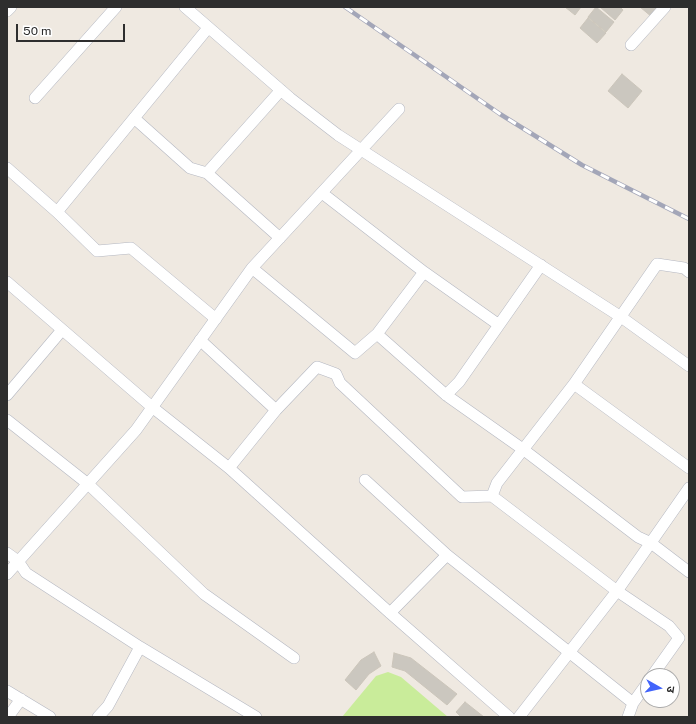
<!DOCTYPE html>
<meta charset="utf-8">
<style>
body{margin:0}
#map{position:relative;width:696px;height:724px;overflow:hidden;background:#efe9e1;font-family:"Public Sans","Noto Sans Devanagari",sans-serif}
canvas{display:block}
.frame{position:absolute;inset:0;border:8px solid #2e2e2e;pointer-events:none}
.north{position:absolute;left:640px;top:668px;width:40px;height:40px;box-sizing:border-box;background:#fff;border:1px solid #ababab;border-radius:50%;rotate:98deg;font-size:11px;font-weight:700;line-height:16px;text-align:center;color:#2e2e2e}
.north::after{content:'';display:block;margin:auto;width:14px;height:18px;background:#4264fb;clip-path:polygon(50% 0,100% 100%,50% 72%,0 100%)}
.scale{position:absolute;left:16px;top:24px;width:109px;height:18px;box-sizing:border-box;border:2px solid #2e2e2e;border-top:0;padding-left:5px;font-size:12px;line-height:14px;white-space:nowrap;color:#2e2e2e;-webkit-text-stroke:3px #fff;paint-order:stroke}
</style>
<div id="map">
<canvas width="696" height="724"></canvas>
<div class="frame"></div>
<div class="north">उ</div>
<div class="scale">50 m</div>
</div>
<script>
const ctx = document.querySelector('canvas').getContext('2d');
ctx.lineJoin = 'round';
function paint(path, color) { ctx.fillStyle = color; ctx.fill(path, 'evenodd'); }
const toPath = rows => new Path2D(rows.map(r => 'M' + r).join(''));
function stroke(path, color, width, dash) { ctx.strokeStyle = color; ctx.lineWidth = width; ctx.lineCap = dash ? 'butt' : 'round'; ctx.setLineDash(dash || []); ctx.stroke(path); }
paint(toPath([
 [388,672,401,677,448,717,342,717,376,676]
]), '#c9ec9a');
const building = toPath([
 [565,7,581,7,575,15,565,7],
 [596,7,614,22,606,32,588,17,596,7],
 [600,7,620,7,623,10,615,20,600,7],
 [640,7,660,7,652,17,640,7],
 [588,18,606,33,597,43,580,28,588,18],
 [622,74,642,91,628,108,608,91,622,74],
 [374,652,381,666,369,674,356,690,345,680,361,660,374,652],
 [394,653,411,658,457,694,447,705,405,671,392,667,394,653],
 [465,702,484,717,461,717,456,712,465,702]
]);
paint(building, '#cbc7bf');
stroke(building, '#cbc5ba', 1);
const minor = toPath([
 [185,7,290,98,338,135,621,317,689,366],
 [7,11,11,7],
 [631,45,665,7],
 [35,98,116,7],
 [134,118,190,168,207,173,280,238],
 [7,168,57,212,208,28],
 [207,173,281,90],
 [322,193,424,272,499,325],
 [57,212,97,251,131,248,216,319],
 [252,268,355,353,377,334,424,272],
 [7,282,152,407,229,468,390,613,509,717],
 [377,334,446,395,524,450,638,537,651,543,689,572],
 [200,340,276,410],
 [574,384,689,468],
 [7,395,62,330],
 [446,395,459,382,541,265],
 [7,420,88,484,204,594,294,658],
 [229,468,276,410,317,367,336,374,340,383,462,497,492,496,617,591,669,626,679,638,652,676],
 [365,480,447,555,633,703],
 [492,496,497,483,574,384,657,264,684,268,689,272],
 [7,553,18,561,26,573,140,647,256,717],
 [7,574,136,430,252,268,399,109],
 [390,613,447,555],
 [7,691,50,717],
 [8,717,21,699],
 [98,717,108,706,140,647],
 [519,717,617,591,689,488],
 [628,717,633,703,648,682]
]);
stroke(minor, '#b4b7c1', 12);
stroke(minor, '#fff', 11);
const rail = toPath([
 [345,7,500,114,582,165,689,219]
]);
stroke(rail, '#a3a6b8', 4.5);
stroke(rail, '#fff', 3, [9]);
</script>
